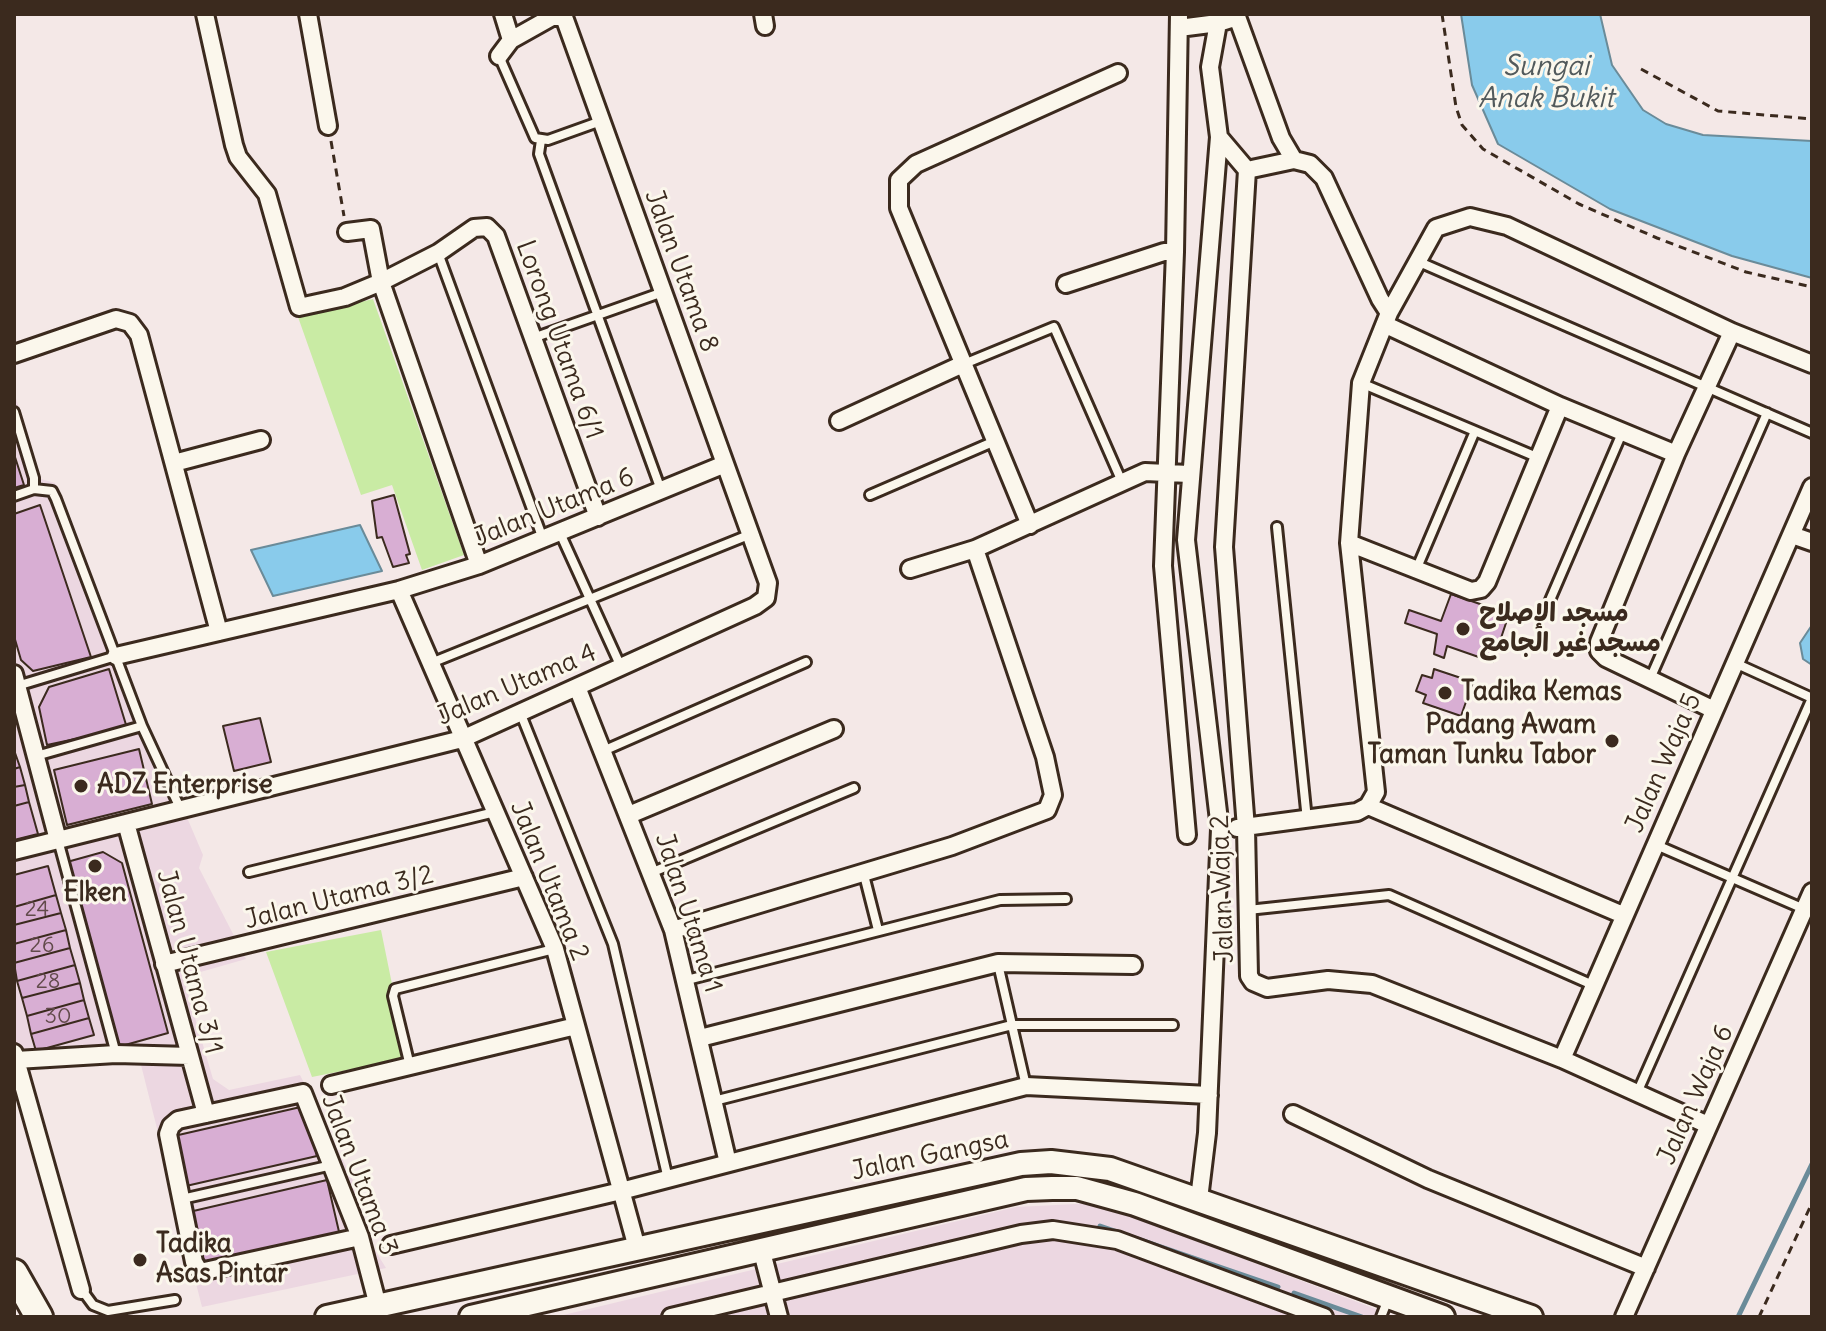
<!DOCTYPE html>
<meta charset="utf-8">
<style>
body{margin:0}
#map{position:relative;width:1826px;height:1331px;overflow:hidden;background:#f4e8e7;font-family:Delius,sans-serif}
canvas{display:block}
.frame{position:absolute;inset:0;border:16px solid #3b2a1e;pointer-events:none}
</style>
<div id="map">
<canvas width="1826" height="1331"></canvas>
<div class="frame"></div>
</div>
<script>
const ctx = document.querySelector('canvas').getContext('2d');
ctx.lineJoin = 'round';
function paint(path, color) { ctx.fillStyle = color; ctx.fill(path, 'evenodd'); }
const toPath = rows => new Path2D(rows.map(r => 'M' + r).join(''));
function stroke(path, color, width, dash) { ctx.strokeStyle = color; ctx.lineWidth = width; ctx.lineCap = dash ? 'butt' : 'round'; ctx.setLineDash(dash || []); ctx.stroke(path); }
function write(font, color, halo, rows, align = 'center') {
  ctx.font = font + ' Delius,"Playpen Sans Arabic",sans-serif'; ctx.lineWidth = 6; ctx.setLineDash([]); ctx.textBaseline = 'middle'; ctx.strokeStyle = halo; ctx.fillStyle = color; for (const [text, x, y, turn = 0] of rows) {
    ctx.save(); ctx.translate(x, y); ctx.rotate((+turn || 0) * Math.PI / 180); ctx.textAlign = isNaN(turn) ? turn : align; if (halo) ctx.strokeText(text, 0, 0); ctx.fillText(text, 0, 0); ctx.restore();
  }
}
paint(toPath([
 [14,392,41,479,55,483,148,726,203,855,199,868,246,959,183,977,213,1079,229,1090,300,1075,352,1178,363,1231,386,1268,202,1307,140,1061,36,1061,14,1066],
 [1096,1203,1397,1317,555,1317,1016,1207]
]), '#ecd7e1');
paint(toPath([
 [373,299,464,555,422,570,392,485,361,495,298,317],
 [381,930,407,1058,312,1077,266,952]
]), '#c9eba4');
const water = toPath([
 [1461,14,1600,14,1612,65,1643,110,1666,124,1703,135,1812,141,1812,278,1732,256,1610,209,1498,144,1472,85,1461,14],
 [360,525,382,571,273,596,251,550,360,525],
 [1812,625,1812,665,1803,659,1800,643,1812,625]
]);
paint(water, '#89cbeb');
stroke(water, '#6a8b99', 2);
stroke(toPath([
 [1100,1226,1278,1287],
 [1294,1293,1362,1317],
 [1738,1317,1812,1164]
]), '#6a8b99', 5);
const building = toPath([
 [14,454,24,485,14,488,14,454],
 [394,495,410,554,406,555,409,563,393,567,382,537,377,538,372,501,394,495],
 [40,505,91,657,33,671,21,660,14,636,14,514,40,505],
 [1451,594,1509,614,1493,662,1447,646,1444,658,1434,654,1437,634,1405,623,1409,610,1441,621,1451,594],
 [109,669,127,728,47,745,39,707,49,687,109,669],
 [1434,669,1473,682,1461,716,1423,703,1426,695,1416,691,1422,675,1432,678,1434,669],
 [260,718,271,762,234,771,223,726,260,718],
 [139,749,152,804,67,825,54,770,139,749],
 [14,750,20,767,14,769,14,750],
 [20,767,25,785,14,787,14,769,20,767],
 [25,785,29,802,14,806,14,787,25,785],
 [29,802,38,834,14,840,14,806,29,802],
 [103,852,122,863,168,1033,118,1047,67,862,103,852],
 [48,866,56,895,14,907,14,875,48,866],
 [56,895,61,913,14,925,14,907,56,895],
 [61,913,66,930,14,944,14,925,61,913],
 [66,930,70,948,14,963,14,944,66,930],
 [70,948,75,965,17,981,14,963,70,948],
 [75,965,80,983,22,998,17,981,75,965],
 [80,983,84,1000,27,1016,22,998,80,983],
 [84,1000,89,1018,31,1034,27,1016,84,1000],
 [89,1018,94,1035,36,1051,31,1034,89,1018],
 [305,1106,317,1156,186,1186,174,1136,305,1106],
 [327,1180,340,1236,202,1268,189,1212,327,1180]
]);
paint(building, '#d8aed3');
stroke(building, '#3b2a1e', 2);
const service = toPath([
 [499,56,535,138,548,140,601,121],
 [541,140,539,154,661,490],
 [438,253,543,539],
 [1417,261,1812,433],
 [533,338,663,292],
 [964,364,1054,327,1122,482],
 [1361,383,1539,458],
 [14,412,34,478,34,489,52,491,56,499,142,726,180,808],
 [870,495,995,441],
 [14,496,34,489],
 [1277,527,1307,820],
 [560,533,621,667],
 [1416,570,1475,431],
 [1544,614,1622,433],
 [431,663,751,534],
 [1735,663,1812,698],
 [1650,679,1767,413],
 [17,686,116,656],
 [520,712,613,944,668,1179],
 [603,751,806,662],
 [36,756,142,726],
 [58,840,116,1054],
 [1654,844,1804,909],
 [863,871,878,930],
 [249,872,495,812],
 [653,872,854,788],
 [1248,910,1389,895,1595,986],
 [998,964,1026,1086],
 [687,980,1000,900,1066,899],
 [410,1066,393,996,395,989,554,949],
 [1637,1093,1812,698],
 [714,1101,1012,1025,1173,1025],
 [182,1199,332,1165],
 [82,1290,93,1305,108,1311,175,1300],
 [1381,1317,1388,1299]
]);
const minor = toPath([
 [205,14,234,145,238,157,267,194,299,307,345,297,381,282,438,253,474,228,487,227,496,236,598,517],
 [308,14,328,126],
 [503,14,511,40],
 [763,14,765,26],
 [1179,14,1175,252,1163,566,1187,835],
 [1236,14,1281,138,1294,160],
 [1179,28,1218,23],
 [1219,137,1247,170],
 [347,232,371,229,381,282,479,565],
 [1066,284,1164,252,1175,252],
 [1389,313,1380,299,1324,178,1310,164,1294,160,1247,170,1224,547,1246,828,1249,976,1253,982,1267,988,1328,980,1372,984,1562,1059,1708,1125],
 [1386,325,1560,406,1676,454],
 [14,354,116,319,130,323,139,335,219,632],
 [839,421,963,364],
 [174,463,261,440],
 [1030,525,899,208,899,180,916,164,1118,73],
 [1792,535,1812,542],
 [1349,543,1471,591,1481,589,1487,582,1560,406],
 [910,569,975,549,1145,472,1189,474],
 [399,590,555,949,637,1248],
 [116,656,399,590,479,565,725,464],
 [14,674,58,840],
 [577,687,673,930,728,1163],
 [1714,710,1606,658,1599,651,1599,642,1676,454,1732,332],
 [1368,806,1376,792,1349,543,1361,383,1389,313,1436,228,1470,217,1507,226,1732,332,1812,364],
 [1368,806,1623,915],
 [629,815,834,729],
 [126,823,206,1114],
 [1237,828,1357,812,1368,806],
 [14,851,462,739,755,606,766,598,768,583,564,17,552,17,511,40,499,56],
 [673,930,952,846,1047,810,1053,795,1045,757,975,549],
 [164,964,524,877],
 [700,1038,998,963,1133,965],
 [14,1053,81,1290],
 [1562,1059,1812,487],
 [16,1060,116,1054,190,1056],
 [331,1085,576,1026],
 [1293,1114,1428,1179,1646,1268],
 [1199,1199,1207,1133,1220,829,1186,540,1219,137,1210,67,1218,23,1237,17],
 [360,1237,200,1272,194,1262,168,1134,171,1126,178,1120,303,1093,360,1237,378,1306],
 [391,1245,621,1191,1026,1086,1209,1095],
 [762,1252,779,1317],
 [671,1317,1021,1234,1053,1230,1117,1240,1324,1317],
 [1624,1317,1812,892]
]);
const secondary = toPath([
 [327,1317,1021,1164,1051,1162,1110,1169,1531,1317],
 [471,1317,1026,1189,1052,1188,1077,1188,1135,1204,1443,1317]
]);
const primary = toPath([
 [14,1273,39,1317]
]);
stroke(service, '#3b2a1e', 14);
stroke(minor, '#3b2a1e', 22);
stroke(secondary, '#3b2a1e', 28);
stroke(primary, '#3b2a1e', 32);
stroke(toPath([
 [1442,14,1456,107,1462,125,1483,149,1579,204,1657,238,1746,272,1812,287],
 [1641,69,1718,111,1812,119],
 [331,141,344,216],
 [1759,1317,1812,1203]
]), '#3b2a1e', 3, [8, 6]);
stroke(service, '#fbf7ec', 8);
stroke(minor, '#fbf7ec', 16);
stroke(secondary, '#fbf7ec', 22);
stroke(primary, '#fbf7ec', 26);
for (const [x, y, r, color] of [
 [1463,629,8,"#3b2a1e"],
 [1445,693,8,"#3b2a1e"],
 [1612,741,8,"#3b2a1e"],
 [81,786,8,"#3b2a1e"],
 [95,866,8,"#3b2a1e"],
 [140,1260,8,"#3b2a1e"]
]) { const dot = new Path2D(); dot.arc(x, y, r, 0, 2 * Math.PI); ctx.fillStyle = color; ctx.fill(dot); stroke(dot, '#fbf7ec', 3); }
write('22px', '#624b4b', null, [
 ["24",37,910],
 ["26",42,946],
 ["28",48,982],
 ["30",58,1017]
]);
write('26px', '#3b2a1e', '#fbf7ec', [
 ["Jalan Utama 8",681,271,70],
 ["Lorong Utama 6/1",559,340,70],
 ["Jalan Utama 6",554,508,-22],
 ["Jalan Utama 4",517,685,-23],
 ["Jalan Waja 5",1664,763,-66],
 ["Jalan Utama 2",549,881,68],
 ["Jalan Waja 2",1223,889,-92],
 ["Jalan Utama 3/2",339,898,-14],
 ["Jalan Utama 1",688,913,72],
 ["Jalan Utama 3/1",189,962,75],
 ["Jalan Waja 6",1696,1095,-66],
 ["Jalan Gangsa",930,1156,-12],
 ["Jalan Utama 3",359,1175,69]
]);
write('bold 26px', '#3b2a1e', '#fbf7ec', [
 ["مسجد الإصلاح",1479,614],
 ["مسجد غير الجامع",1479,644],
 ["Tadika Kemas",1461,693],
 ["Padang Awam",1596,726,"right"],
 ["Taman Tunku Tabor",1596,756,"right"],
 ["ADZ Enterprise",97,786],
 ["Elken",95,894,"center"],
 ["Tadika",156,1245],
 ["Asas Pintar",156,1275]
], 'left');
write('italic 28px', '#525a5c', '#fbf7ec', [
 ["Sungai",1546,67],
 ["Anak Bukit",1546,99]
]);
</script>
